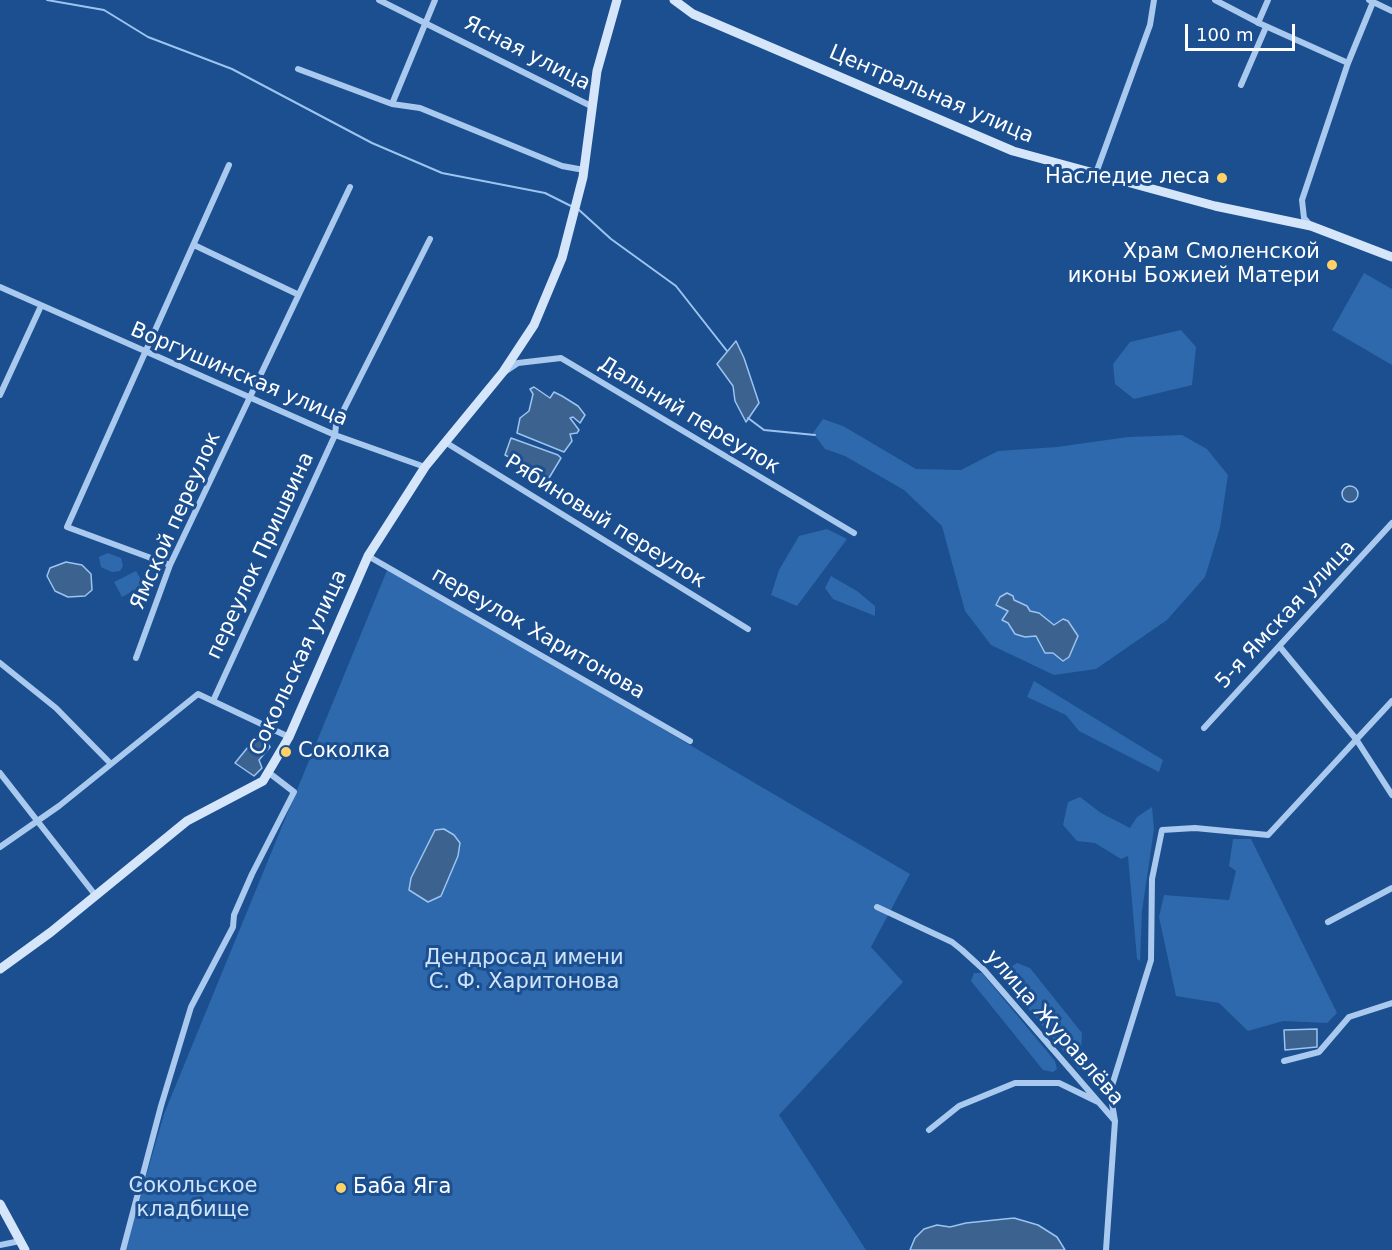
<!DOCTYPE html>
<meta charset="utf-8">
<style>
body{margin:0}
#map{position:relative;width:1392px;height:1250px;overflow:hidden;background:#1b4f8f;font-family:"DejaVu Sans",sans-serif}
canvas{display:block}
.scale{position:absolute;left:1185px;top:24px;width:110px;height:27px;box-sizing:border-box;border:3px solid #fff;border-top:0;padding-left:8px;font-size:18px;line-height:21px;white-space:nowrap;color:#fff;-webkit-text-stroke:4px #1b4f8f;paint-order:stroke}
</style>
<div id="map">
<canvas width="1392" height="1250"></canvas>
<div class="scale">100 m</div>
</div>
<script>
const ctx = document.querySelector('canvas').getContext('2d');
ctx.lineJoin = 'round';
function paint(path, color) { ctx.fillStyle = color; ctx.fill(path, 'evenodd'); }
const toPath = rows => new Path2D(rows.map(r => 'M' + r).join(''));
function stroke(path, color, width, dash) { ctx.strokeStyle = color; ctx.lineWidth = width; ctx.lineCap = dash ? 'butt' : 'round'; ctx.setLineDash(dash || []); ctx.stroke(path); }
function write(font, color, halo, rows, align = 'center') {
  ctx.font = font + ' "DejaVu Sans",sans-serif'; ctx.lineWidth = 6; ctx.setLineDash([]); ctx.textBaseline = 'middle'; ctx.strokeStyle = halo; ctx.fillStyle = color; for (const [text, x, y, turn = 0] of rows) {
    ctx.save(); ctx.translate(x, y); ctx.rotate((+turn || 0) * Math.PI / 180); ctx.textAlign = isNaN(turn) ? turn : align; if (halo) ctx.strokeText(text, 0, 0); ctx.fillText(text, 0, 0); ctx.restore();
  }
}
paint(toPath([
 [1364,273,1392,289,1392,365,1332,330],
 [1181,330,1196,347,1192,385,1134,399,1115,384,1113,364,1130,342],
 [823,419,843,426,916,469,961,470,998,451,1057,447,1128,437,1182,435,1207,449,1228,475,1220,528,1205,577,1167,620,1096,669,1054,675,991,645,965,611,942,526,904,490,845,456,825,449,813,433],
 [827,529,847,539,797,606,771,595,779,570,799,536],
 [108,553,121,558,123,566,120,571,112,572,101,567,99,557],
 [388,568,910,874,871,947,903,982,779,1115,866,1250,125,1250,164,1114],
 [136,571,144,585,122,597,114,582],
 [831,576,857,591,875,606,875,616,833,599,825,588],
 [1034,681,1163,760,1159,772,1079,731,1066,715,1027,697],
 [1080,797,1101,813,1130,828,1137,817,1152,807,1154,829,1142,911,1140,961,1137,959,1128,856,1121,859,1095,843,1077,841,1063,825,1068,802],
 [1233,839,1251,839,1337,1013,1327,1023,1283,1021,1248,1031,1219,1003,1176,996,1159,917,1164,895,1229,900,1236,871,1229,866],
 [1017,963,1030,968,1082,1033,1080,1071,1003,978,1003,972],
 [974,973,982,973,1055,1061,1057,1069,1053,1072,1043,1070,971,981]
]), '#2e69ad');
const water = toPath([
 [736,341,744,358,759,403,746,422,735,401,733,386,717,364,736,341],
 [534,387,550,398,554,392,562,396,578,406,585,415,580,423,573,417,570,418,579,430,577,433,570,434,572,441,564,452,517,433,520,418,529,411,533,394,530,389,534,387],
 [511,438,558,455,561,458,549,478,505,455,511,438],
 '1342 494a8 8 0 1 1 16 0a8 8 0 1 1-16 0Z',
 [66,562,82,565,91,574,92,590,85,596,68,597,55,591,47,576,50,568,66,562],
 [1007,593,1013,596,1014,600,1027,606,1030,611,1039,613,1054,625,1063,619,1068,621,1078,636,1069,657,1063,661,1053,653,1045,653,1036,636,1025,637,1015,634,1008,623,1002,620,1008,611,996,605,1000,597,1007,593],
 [257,736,266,741,270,747,259,760,262,768,254,776,235,763,257,736],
 [444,829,454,835,460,843,458,856,441,896,428,902,409,890,411,878,435,830,444,829],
 [1317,1029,1317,1047,1285,1050,1284,1030,1317,1029],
 [1014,1218,1038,1225,1057,1237,1065,1250,910,1250,915,1238,924,1229,937,1225,950,1227,966,1223,1014,1218]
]);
paint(water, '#3c6290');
stroke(water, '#9cc4f0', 1.5);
stroke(toPath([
 [47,0,104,10,148,37,232,69,372,143,442,173,545,193,573,207],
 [578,209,611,239,676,286,727,351],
 [748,418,764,430,815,435]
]), '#9cc4f0', 2);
stroke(toPath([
 [379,0,593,107],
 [1215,0,1261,24,1348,63],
 [1369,0,1392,11],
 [1258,23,1268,0],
 [298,69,392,104,420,108,562,166,584,170],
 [1241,85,1266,27],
 [392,104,435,0],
 [1096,173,1150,25,1154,0],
 [1311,226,1304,218,1302,200,1348,63,1373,2],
 [194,245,297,294],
 [0,287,335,435,425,467],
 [506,371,518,363,561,358,854,533],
 [0,395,41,306],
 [445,442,748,629],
 [368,556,690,741],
 [170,565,67,527,229,165],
 [1280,647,1356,739,1392,795],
 [136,658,170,565,350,187],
 [0,663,56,708,111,764],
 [213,701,335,435,336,425,430,239],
 [1204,728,1392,523],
 [0,773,96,896],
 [0,847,59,806,198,694,289,737],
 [877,907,952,942,962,950,984,970,1115,1121,1106,1250],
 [1328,922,1392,888],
 [1284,1061,1319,1052,1349,1017,1392,1003],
 [1115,1121,1110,1092,1151,960,1152,879,1162,830,1195,828,1268,835,1392,701],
 [929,1130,959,1106,1015,1083,1059,1083,1098,1102],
 [0,1245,20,1241],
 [123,1250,161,1106,191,1007,233,927,234,915,252,874,294,792,268,772]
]), '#a9c9ee', 6);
stroke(toPath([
 [674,0,693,14,1013,151,1215,206,1311,226,1392,257],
 [0,969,51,932,187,821,263,781,289,737,368,556,425,467,503,372,534,325,562,258,583,177,597,71,617,0],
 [0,1204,25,1250]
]), '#d6e6fa', 9);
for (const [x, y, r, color] of [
 [1222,178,6,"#ffd166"],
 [1332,265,6,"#ffd166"],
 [286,752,6,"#ffd166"],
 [341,1188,6,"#ffd166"]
]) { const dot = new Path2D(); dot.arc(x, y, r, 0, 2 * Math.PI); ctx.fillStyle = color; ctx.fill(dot); stroke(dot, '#1b4f8f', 2); }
write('21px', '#fff', '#1b4f8f', [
 ["Ясная улица",527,54,27],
 ["Центральная улица",931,95,23],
 ["Воргушинская улица",239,375,23],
 ["Дальний переулок",689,416,31],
 ["Ямской переулок",176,521,-66],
 ["Рябиновый переулок",605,522,32],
 ["переулок Пришвина",261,556,-65],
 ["5-я Ямская улица",1286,615,-47],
 ["переулок Харитонова",538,634,30],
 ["Сокольская улица",299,663,-65],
 ["улица Журавлёва",1054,1028,49]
]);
write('21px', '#fff', '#1b4f8f', [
 ["Наследие леса",1210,178],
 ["Храм Смоленской",1320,253],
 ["иконы Божией Матери",1320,277],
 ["Соколка",298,752,"left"],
 ["Баба Яга",353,1188,"left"]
], 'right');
write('21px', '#cfe3fa', '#1b4f8f', [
 ["Дендросад имени",524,959],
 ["С. Ф. Харитонова",524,983],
 ["Сокольское",193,1187],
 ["кладбище",193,1211]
]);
</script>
